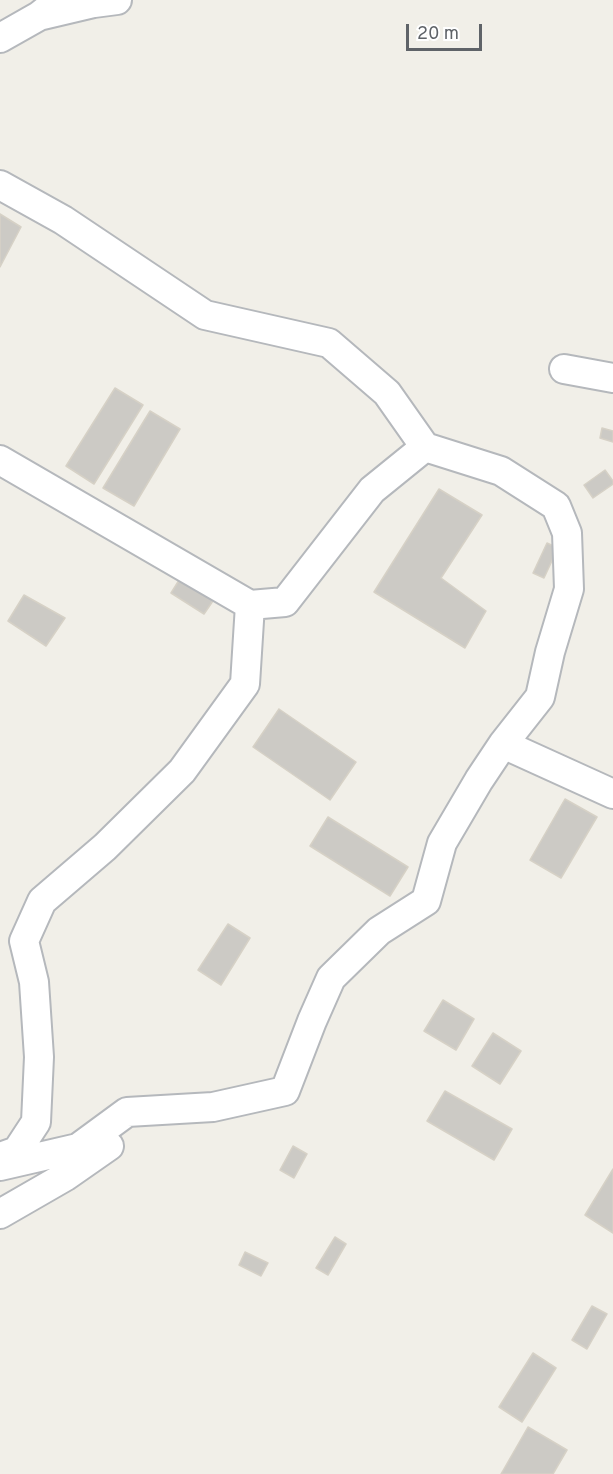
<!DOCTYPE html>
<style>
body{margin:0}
#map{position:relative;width:613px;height:1474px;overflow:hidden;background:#f1efe8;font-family:Overpass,sans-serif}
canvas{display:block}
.scale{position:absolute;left:406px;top:24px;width:76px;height:27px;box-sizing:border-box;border:3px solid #5f6368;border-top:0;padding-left:8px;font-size:18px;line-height:21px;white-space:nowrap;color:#5f6368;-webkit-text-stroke:4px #fff;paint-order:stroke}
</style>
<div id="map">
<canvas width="613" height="1474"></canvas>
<div class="scale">20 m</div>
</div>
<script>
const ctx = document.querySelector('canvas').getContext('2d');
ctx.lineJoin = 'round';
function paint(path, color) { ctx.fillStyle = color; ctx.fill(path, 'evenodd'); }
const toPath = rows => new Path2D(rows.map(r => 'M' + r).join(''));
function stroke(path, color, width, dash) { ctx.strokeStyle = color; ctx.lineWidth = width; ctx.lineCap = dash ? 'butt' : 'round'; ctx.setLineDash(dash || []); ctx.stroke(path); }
const building = toPath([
 [0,214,21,227,0,267,0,214],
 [115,388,143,405,94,484,66,466,115,388],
 [150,411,180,429,134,506,103,488,150,411],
 [602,428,613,431,613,442,600,438,602,428],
 [605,470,613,481,613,484,593,498,584,485,605,470],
 [439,489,482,515,441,578,486,611,465,648,374,592,439,489],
 [547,543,558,548,544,578,533,573,547,543],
 [181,577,215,598,204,614,171,593,181,577],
 [24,595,65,618,46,646,8,621,24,595],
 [279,709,356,762,330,800,253,747,279,709],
 [565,799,597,817,561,878,530,860,565,799],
 [328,817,408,867,390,896,310,846,328,817],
 [228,924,250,938,221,985,198,970,228,924],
 [443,1000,474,1019,456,1050,424,1031,443,1000],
 [493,1033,521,1051,500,1084,472,1066,493,1033],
 [445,1091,512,1129,494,1160,427,1121,445,1091],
 [293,1146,307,1154,294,1178,280,1170,293,1146],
 [613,1169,613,1233,585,1215,613,1169],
 [335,1237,346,1244,328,1275,316,1268,335,1237],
 [245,1252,268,1263,261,1276,239,1265,245,1252],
 [592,1306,607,1314,587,1349,572,1340,592,1306],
 [533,1353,556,1368,522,1422,499,1407,533,1353],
 [528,1427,567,1450,553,1474,501,1474,528,1427]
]);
paint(building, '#cccac5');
stroke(building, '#d6d1c6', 1.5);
const minor = toPath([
 [39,16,94,3,117,0],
 [0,38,39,16,54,4],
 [0,185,63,220,205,315,329,343,387,393,425,447],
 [564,369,613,378],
 [0,460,250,605],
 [503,744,613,794],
 [0,1157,17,1151,36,1122,39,1057,34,982,24,941,42,901,105,847,182,771,245,684,250,605,285,602,372,490,425,447,501,471,556,506,567,533,569,589,550,652,540,697,503,744,479,780,442,843,426,901,379,931,331,978,312,1021,285,1091,213,1107,127,1112,78,1148,0,1166],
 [0,1214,66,1176,109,1146]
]);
stroke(minor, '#b5b8bc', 32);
stroke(minor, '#fff', 28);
</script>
